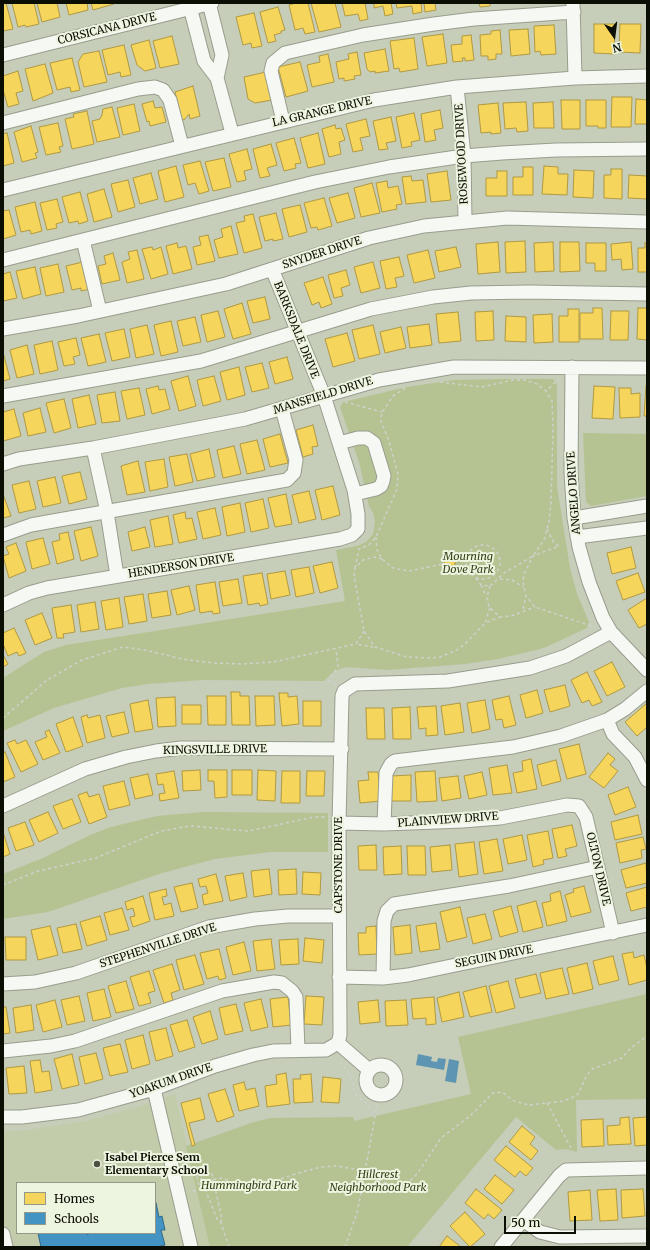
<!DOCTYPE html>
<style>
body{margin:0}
#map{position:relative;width:650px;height:1250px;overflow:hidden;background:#c6cdb8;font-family:Merriweather,serif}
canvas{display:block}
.frame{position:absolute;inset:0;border:4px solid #0b0e03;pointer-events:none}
.legend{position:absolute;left:16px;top:1182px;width:140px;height:52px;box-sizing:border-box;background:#edf4e0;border:1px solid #939888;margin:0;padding:5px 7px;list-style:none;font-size:12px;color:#0b0e03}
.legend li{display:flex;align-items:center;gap:8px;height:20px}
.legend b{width:20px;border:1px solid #939888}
.north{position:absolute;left:594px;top:16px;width:40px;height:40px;-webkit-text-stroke:3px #edf4e0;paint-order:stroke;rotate:166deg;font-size:11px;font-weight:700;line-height:16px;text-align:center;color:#0b0e03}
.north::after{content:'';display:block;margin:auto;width:14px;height:18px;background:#0b0e03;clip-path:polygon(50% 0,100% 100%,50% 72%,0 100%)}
.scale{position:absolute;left:504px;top:1216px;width:72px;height:18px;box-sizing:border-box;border:2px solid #0b0e03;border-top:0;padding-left:5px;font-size:12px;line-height:14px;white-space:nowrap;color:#0b0e03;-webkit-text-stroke:3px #edf4e0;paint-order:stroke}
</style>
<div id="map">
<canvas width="650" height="1250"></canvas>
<div class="frame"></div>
<ul class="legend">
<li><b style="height:11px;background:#f6d55c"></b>Homes</li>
<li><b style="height:11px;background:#4393c3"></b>Schools</li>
</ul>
<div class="north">N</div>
<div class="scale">50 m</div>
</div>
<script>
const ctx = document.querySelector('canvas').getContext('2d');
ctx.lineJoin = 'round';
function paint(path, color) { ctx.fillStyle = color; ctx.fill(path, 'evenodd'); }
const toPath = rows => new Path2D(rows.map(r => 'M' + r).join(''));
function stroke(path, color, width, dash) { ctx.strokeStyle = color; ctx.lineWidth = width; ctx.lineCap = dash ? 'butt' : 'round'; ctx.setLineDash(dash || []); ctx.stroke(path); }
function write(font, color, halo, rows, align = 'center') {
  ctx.font = font + ' Merriweather,serif'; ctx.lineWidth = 4; ctx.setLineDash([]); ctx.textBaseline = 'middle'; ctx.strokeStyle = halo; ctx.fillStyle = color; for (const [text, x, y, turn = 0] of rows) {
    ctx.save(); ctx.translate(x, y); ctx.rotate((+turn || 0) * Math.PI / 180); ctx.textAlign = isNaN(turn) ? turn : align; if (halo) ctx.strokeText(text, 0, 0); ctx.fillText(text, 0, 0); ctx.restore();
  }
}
paint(toPath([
 [175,1094,210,1247,3,1247,3,1131,21,1131,86,1121,134,1108],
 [17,1183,155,1183,155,1233,17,1233]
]), '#c2ccaa');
paint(toPath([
 [503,379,553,379,557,384,557,486,570,568,577,594,589,622,587,628,544,648,498,659,465,664,388,670,346,667,334,671,324,681,202,680,148,684,122,688,54,708,3,731,3,678,44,652,66,645,345,601,336,550,357,546,366,542,373,534,375,522,373,513,369,506,359,462,340,407,343,402,407,387,454,380],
 [583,433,647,434,647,496,591,506,586,502],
 [203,812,328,813,328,852,270,852,215,859,162,873,48,912,3,919,3,874,43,858,90,835,111,827,157,816],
 [647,994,647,1099,576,1100,577,1152,566,1149,556,1150,516,1117,407,1247,210,1247,186,1146,254,1122,271,1118,353,1117,354,1121,471,1094,458,1037]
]), '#b5c393');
paint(toPath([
 [418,1054,432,1057,431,1061,437,1062,438,1058,446,1059,444,1070,416,1065],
 [449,1059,459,1061,456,1083,445,1081]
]), '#5e95b2');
const homes = toPath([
 [3,3,6,3,13,29,3,31,3,3],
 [12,3,34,3,39,24,26,27,25,25,18,27,12,3],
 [37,3,57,3,60,17,42,22,37,3],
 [66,3,87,3,88,10,69,15,66,3],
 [91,3,114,3,114,4,93,10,91,3],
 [296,3,308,3,315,32,305,34,303,28,295,30,289,5,296,3],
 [311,3,335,3,341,27,319,32,311,3],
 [342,3,365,3,368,19,360,21,358,14,345,16,342,3],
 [374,3,391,3,393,14,385,16,383,6,374,8,374,3],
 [396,3,421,3,422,12,413,14,412,6,397,8,396,3],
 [424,3,435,3,436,10,425,12,424,3],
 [479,3,490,3,490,6,480,7,479,3],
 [278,7,285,30,281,31,281,33,274,35,276,41,268,43,260,12,278,7],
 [254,13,262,46,252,48,251,43,243,45,236,17,254,13],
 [594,24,615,24,614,54,594,53,594,24],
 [620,24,641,24,640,53,619,52,620,24],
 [554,25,556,54,541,55,540,51,535,52,534,26,554,25],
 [528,29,530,54,511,56,509,30,528,29],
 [500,30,502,54,496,54,496,59,488,60,488,56,481,56,480,35,491,34,491,31,500,30],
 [443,34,447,63,427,66,422,37,443,34],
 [471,35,474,60,465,61,465,58,462,58,463,61,453,62,451,45,462,44,462,36,471,35],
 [172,36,179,64,160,68,153,41,172,36],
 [414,38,418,69,400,72,399,68,394,69,390,41,414,38],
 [149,40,156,68,145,71,137,65,131,45,149,40],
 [124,45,131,75,121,77,120,72,108,75,102,50,124,45],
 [385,49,389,71,375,73,375,71,370,72,367,69,364,53,385,49],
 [99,51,107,82,84,87,78,62,83,54,99,51],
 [357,52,361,75,354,76,355,79,344,81,344,78,339,79,336,62,349,59,348,54,357,52],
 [328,54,334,82,312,87,307,65,320,62,319,56,328,54],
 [72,58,80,90,71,92,70,87,57,90,50,63,72,58],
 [300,62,308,91,286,97,278,67,300,62],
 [45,64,53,93,33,101,25,69,45,64],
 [18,71,23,91,16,93,19,104,8,107,3,90,3,76,18,71],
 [266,72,272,100,255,103,248,99,244,77,266,72],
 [193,86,200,116,190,119,189,114,184,120,181,118,175,92,193,86],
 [612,97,632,97,631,127,611,127,612,97],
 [636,99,647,100,647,124,635,124,636,99],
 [561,100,580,100,580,129,562,129,561,100],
 [586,100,606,100,606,128,598,128,598,126,586,126,586,100],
 [153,101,155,108,162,107,166,122,150,126,149,121,147,122,142,104,153,101],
 [526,102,528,131,517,132,516,128,505,129,503,103,526,102],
 [553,102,554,128,534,128,533,103,553,102],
 [498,103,501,133,491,134,491,132,481,133,478,105,498,103],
 [134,104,140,131,123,135,117,108,134,104],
 [112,107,120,137,97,142,92,121,100,119,102,115,103,109,112,107],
 [440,110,443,128,434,130,436,140,425,142,421,114,440,110],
 [87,111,94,144,72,149,65,119,74,117,73,114,87,111],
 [414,113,420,140,411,142,412,146,402,148,396,117,414,113],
 [391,117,396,141,386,143,388,149,379,150,373,121,391,117],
 [366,119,370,136,360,138,363,150,353,152,346,124,366,119],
 [58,123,63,146,59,147,61,152,46,155,39,127,58,123],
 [335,125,336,129,341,128,345,140,339,142,341,154,329,157,322,129,335,125],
 [31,126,38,152,35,153,37,158,22,162,14,132,31,126],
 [7,133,14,163,3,166,3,134,7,133],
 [318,133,325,164,308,168,300,138,318,133],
 [294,138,301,163,295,164,296,168,284,171,276,143,294,138],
 [271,144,277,165,267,168,270,176,260,178,253,149,271,144],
 [247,149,252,169,244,171,246,180,237,182,229,154,247,149],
 [224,158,231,187,213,191,205,162,224,158],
 [200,161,209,191,199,194,195,183,188,185,183,165,200,161],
 [176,166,184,197,165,202,158,171,176,166],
 [544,166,558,167,558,174,568,174,567,195,542,194,544,166],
 [523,167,533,167,533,195,513,195,513,177,523,177,523,167],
 [611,169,622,169,622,199,604,198,604,175,611,175,611,169],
 [574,170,594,171,593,198,573,197,574,170],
 [447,171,451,200,431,202,427,174,447,171],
 [497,171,507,171,507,196,486,196,486,178,497,178,497,171],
 [151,173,158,199,140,204,133,178,151,173],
 [629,175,647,176,647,199,628,198,629,175],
 [411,176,412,181,423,180,426,202,406,204,402,177,411,176],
 [128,180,135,207,118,212,111,184,128,180],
 [387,181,388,188,398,186,402,204,396,205,397,209,382,212,376,183,387,181],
 [372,183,380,213,361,217,354,188,372,183],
 [104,189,112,217,94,222,87,194,104,189],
 [80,192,88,221,79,224,78,221,69,223,62,197,80,192],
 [348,193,355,218,337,223,329,198,348,193],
 [324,198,332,226,318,230,317,227,311,228,304,203,324,198],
 [57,199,63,222,56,224,57,228,47,230,40,203,57,199],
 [35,202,42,231,31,234,30,230,21,232,15,207,35,202],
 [300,205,307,232,289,237,282,209,300,205],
 [9,210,16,235,3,239,3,211,9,210],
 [276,213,283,239,273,241,273,239,265,241,259,217,276,213],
 [253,214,262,248,244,253,236,223,245,221,244,216,253,214],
 [231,226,238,254,219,258,214,240,223,237,221,229,231,226],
 [208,235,215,261,197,265,193,247,201,245,199,237,208,235],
 [525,241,526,272,506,273,505,242,525,241],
 [498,242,500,272,478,274,476,244,498,242],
 [553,242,554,271,535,272,534,243,553,242],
 [560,242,579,242,580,271,560,272,560,242],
 [631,242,633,269,622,270,621,259,612,260,611,244,631,242],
 [177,243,178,248,186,246,192,269,173,274,166,246,177,243],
 [586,243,606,243,606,271,595,271,595,263,586,263,586,243],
 [645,243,647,243,647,272,638,272,638,248,645,248,645,243],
 [152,247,153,250,161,247,168,274,151,279,142,249,152,247],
 [456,247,461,267,439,272,435,251,456,247],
 [137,250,144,279,127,283,122,262,130,259,128,252,137,250],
 [428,250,435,278,414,283,407,255,428,250],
 [113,253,120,280,102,284,98,266,106,264,104,256,113,253],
 [399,257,404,276,395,278,397,287,386,289,380,261,399,257],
 [83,262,90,289,81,291,81,288,72,290,66,266,83,262],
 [373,262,380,288,361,293,354,267,373,262],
 [58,264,64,292,46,296,40,268,58,264],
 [35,267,41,294,23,299,16,271,35,267],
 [346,270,350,285,341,288,343,296,334,298,328,275,346,270],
 [10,272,17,298,3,301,3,274,10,272],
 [323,277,332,304,321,308,319,302,312,305,304,283,323,277],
 [265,297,270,319,253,323,247,301,265,297],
 [242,303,251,334,233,339,224,309,242,303],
 [593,308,602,308,603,339,580,339,580,313,593,313,593,308],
 [638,308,647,308,647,340,637,339,638,308],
 [568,309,579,309,579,342,559,342,559,316,568,316,568,309],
 [218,311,225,337,207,342,201,315,218,311],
 [493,311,494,340,476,341,475,312,493,311],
 [611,311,629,311,628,340,610,340,611,311],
 [458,312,461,341,439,343,436,314,458,312],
 [552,314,553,342,534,343,533,315,552,314],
 [506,316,526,317,526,342,505,341,506,316],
 [195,317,201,342,183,346,177,321,195,317],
 [171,321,178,352,161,356,154,325,171,321],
 [429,324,432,345,410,348,407,327,429,324],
 [147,325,154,354,136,358,130,329,147,325],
 [373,325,380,354,359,359,352,330,373,325],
 [401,327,406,348,385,353,380,332,401,327],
 [124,329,130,357,112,361,105,333,124,329],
 [347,333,355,361,333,367,325,339,347,333],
 [99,334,106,362,88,366,81,338,99,334],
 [76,338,80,355,73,357,75,364,64,366,58,342,76,338],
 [52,341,58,370,40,374,34,345,52,341],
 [27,345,34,374,17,378,10,350,27,345],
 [3,352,10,379,3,381,3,352],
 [287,357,293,379,275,384,269,362,287,357],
 [262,363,269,388,252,392,245,367,262,363],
 [239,367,245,395,227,400,220,372,239,367],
 [188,376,196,406,179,411,171,381,188,376],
 [214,376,221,401,203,406,197,380,214,376],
 [158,386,159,390,165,389,170,409,152,414,146,389,158,386],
 [594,386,615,387,613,419,592,418,594,386],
 [646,386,647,386,647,416,644,416,646,386],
 [139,388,145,415,127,419,121,391,139,388],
 [619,388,631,388,631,394,640,393,640,417,620,418,619,388],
 [115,392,120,421,102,423,97,395,115,392],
 [89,395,96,424,78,428,72,399,89,395],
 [64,399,71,428,54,433,46,403,64,399],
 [40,408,46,432,28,436,23,413,40,408],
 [14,409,21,436,3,441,3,412,14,409],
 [313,425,318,446,312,447,313,454,303,457,296,430,313,425],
 [280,434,288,463,270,467,263,439,280,434],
 [257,440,265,470,247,474,240,444,257,440],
 [234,446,241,474,223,478,217,450,234,446],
 [209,449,215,477,197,481,190,454,209,449],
 [187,454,193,482,175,486,169,457,187,454],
 [164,459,168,487,150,491,145,462,164,459],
 [138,461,145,492,127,495,121,466,138,461],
 [80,472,87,499,69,504,62,476,80,472],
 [55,477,61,503,43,507,37,481,55,477],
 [29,481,36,509,19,513,12,485,29,481],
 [333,486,340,515,322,520,315,490,333,486],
 [309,491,316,519,299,523,292,495,309,491],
 [3,494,11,516,3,518,3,494],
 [286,494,292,524,275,527,268,498,286,494],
 [263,499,269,528,251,532,245,503,263,499],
 [240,503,245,532,227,536,222,507,240,503],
 [215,508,221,535,203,539,197,512,215,508],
 [185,512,186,519,192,518,197,539,179,543,173,515,185,512],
 [168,516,173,544,155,547,150,520,168,516],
 [91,527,98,556,81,561,74,531,91,527],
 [145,527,150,547,132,551,128,532,145,527],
 [68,532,74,559,57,564,52,542,60,540,59,534,68,532],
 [43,538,50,564,32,569,26,542,43,538],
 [16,543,26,571,9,578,3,556,9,554,6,547,16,543],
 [631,547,636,568,612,574,607,553,631,547],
 [453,553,453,555,456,554,458,561,455,561,455,565,449,566,448,563,445,564,443,557,446,557,446,554,453,553],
 [332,562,338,588,320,593,313,566,332,562],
 [309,567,314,593,296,597,291,570,309,567],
 [285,571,290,595,271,599,267,574,285,571],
 [262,573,268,604,260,606,259,603,248,605,243,576,262,573],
 [638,573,645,592,623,600,616,581,638,573],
 [238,579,242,603,223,606,219,582,238,579],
 [215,582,220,613,213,614,212,611,200,613,196,585,215,582],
 [189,586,195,610,177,615,171,590,189,586],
 [167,591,171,615,152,618,148,594,167,591],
 [143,594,147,621,129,624,124,597,143,594],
 [119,598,123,627,106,630,101,601,119,598],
 [647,598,647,624,639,628,628,610,647,598],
 [95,602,99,629,81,632,77,605,95,602],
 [71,605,75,632,63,634,64,638,57,638,52,608,71,605],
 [42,613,52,638,35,645,25,620,42,613],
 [14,628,26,653,19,656,17,652,8,656,3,644,3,633,14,628],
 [3,655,8,664,3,667,3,655],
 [612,662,625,687,607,696,594,671,612,662],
 [587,672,602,702,592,706,589,700,582,703,571,680,587,672],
 [565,685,570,706,550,712,544,690,565,685],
 [537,690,543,713,526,718,520,695,537,690],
 [231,692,240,692,240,696,249,696,250,725,232,725,231,692],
 [279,693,288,693,288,697,297,696,299,724,282,726,279,693],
 [207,696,226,696,226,725,208,725,207,696],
 [255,696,274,696,275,725,256,726,255,696],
 [509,696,516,725,504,728,502,719,496,720,492,700,509,696],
 [175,697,176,726,158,727,156,698,175,697],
 [148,700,153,729,135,732,130,704,148,700],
 [485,700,490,729,472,733,467,703,485,700],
 [303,701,321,701,321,726,303,726,303,701],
 [460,703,464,732,445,735,441,706,460,703],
 [647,703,647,727,637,736,625,722,647,703],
 [182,705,201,705,201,724,182,724,182,705],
 [436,706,438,735,426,736,426,728,419,729,417,707,436,706],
 [410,707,411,739,393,739,392,708,410,707],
 [366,708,384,708,385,739,367,739,366,708],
 [124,712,129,733,112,737,106,716,124,712],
 [87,715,88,718,100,715,105,738,87,743,81,717,87,715],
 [73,717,83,746,66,752,56,724,73,717],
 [49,730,60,753,43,760,35,742,47,737,45,732,49,730],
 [15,740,17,744,26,740,38,764,21,772,7,743,15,740],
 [579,744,586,774,567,779,559,749,579,744],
 [5,752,15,777,3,782,3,753,5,752],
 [608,753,615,759,610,765,618,771,604,788,589,777,608,753],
 [531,759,537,789,517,793,513,773,523,771,522,761,531,759],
 [556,760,561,781,542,786,537,765,556,760],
 [507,765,512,793,493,795,489,768,507,765],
 [200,770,201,790,183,791,182,771,200,770],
 [208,770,227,770,227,797,215,798,214,781,208,781,208,770],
 [232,770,252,770,252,795,232,795,232,770],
 [258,770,276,771,275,801,257,800,258,770],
 [174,771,179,798,160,801,159,794,165,793,163,784,158,785,156,774,174,771],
 [282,771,300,771,300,803,281,803,282,771],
 [307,771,325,771,324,796,306,796,307,771],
 [435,771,437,801,417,802,415,772,435,771],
 [368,772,378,772,381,801,360,803,358,781,369,780,368,772],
 [482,772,487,795,469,799,464,776,482,772],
 [148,774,153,795,135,799,130,778,148,774],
 [411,775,411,801,391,801,391,776,411,775],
 [458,776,461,798,442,801,439,778,458,776],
 [124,781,130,805,109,810,103,786,124,781],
 [628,787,636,807,615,815,608,795,628,787],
 [87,792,89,797,99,794,107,817,89,824,78,795,87,792],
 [72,799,81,822,63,829,53,806,72,799],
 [48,812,58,833,39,842,29,820,48,812],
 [638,815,642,834,615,840,611,822,638,815],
 [25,822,34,845,16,851,8,828,25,822],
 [572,825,577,846,565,849,567,856,558,858,552,829,572,825],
 [548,831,553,858,543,860,544,864,533,867,527,835,548,831],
 [3,832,10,854,3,857,3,832],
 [522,835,527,860,508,864,503,839,522,835],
 [643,837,646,849,641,850,642,858,620,863,616,843,643,837],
 [497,839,503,871,484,874,479,842,497,839],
 [474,842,478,874,459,877,455,844,474,842],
 [376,845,377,870,359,870,358,846,376,845],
 [450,845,452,870,432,872,430,847,450,845],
 [401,846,402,874,384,875,383,847,401,846],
 [407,846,425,846,426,875,408,875,407,846],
 [646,863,647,883,626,888,621,870,646,863],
 [269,869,272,894,254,897,251,871,269,869],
 [296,869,297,894,279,895,278,870,296,869],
 [303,872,321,873,320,895,302,894,303,872],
 [243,873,247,897,230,901,225,876,243,873],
 [216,874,223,901,204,905,202,895,208,893,206,886,200,887,198,879,216,874],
 [192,883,198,908,181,912,174,887,192,883],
 [584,886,591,912,571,917,565,895,574,892,573,889,584,886],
 [647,887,647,907,631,911,626,893,647,887],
 [166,889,167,896,162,897,164,905,171,903,174,916,155,920,149,893,166,889],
 [560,891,567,921,547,926,542,903,551,901,550,894,560,891],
 [143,896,150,921,133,927,130,917,135,916,133,908,127,910,125,902,143,896],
 [536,901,543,927,523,932,517,906,536,901],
 [511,906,518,932,500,937,493,911,511,906],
 [460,907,467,937,447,942,440,912,460,907],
 [122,908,129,930,110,935,104,913,122,908],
 [485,914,492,939,473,944,467,918,485,914],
 [100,916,107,940,87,946,80,922,100,916],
 [436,923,440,949,420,952,416,926,436,923],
 [76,924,82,949,63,953,57,928,76,924],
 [410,925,412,953,395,955,393,927,410,925],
 [50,926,58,955,38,960,31,930,50,926],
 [376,926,377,954,359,955,358,933,366,933,366,927,376,926],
 [5,937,26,937,26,960,6,960,5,937],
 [305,938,324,940,322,963,303,961,305,938],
 [271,939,275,969,257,971,253,941,271,939],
 [298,939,299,964,281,965,279,940,298,939],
 [244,942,251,971,233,975,226,947,244,942],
 [219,949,226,978,219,980,218,976,207,979,200,953,219,949],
 [633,952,634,958,644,955,647,968,647,980,629,985,622,954,633,952],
 [195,955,204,984,184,990,176,960,195,955],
 [613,956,619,980,599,985,593,961,613,956],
 [587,963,593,989,573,994,567,968,587,963],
 [172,964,180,990,171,993,173,1000,164,1003,153,970,172,964],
 [562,968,569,994,546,999,540,973,562,968],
 [149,971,155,991,148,993,151,1003,139,1006,130,977,149,971],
 [536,974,541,993,520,998,515,979,536,974],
 [126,981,134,1009,116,1013,108,986,126,981],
 [508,981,515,1008,496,1013,489,986,508,981],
 [486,986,492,1012,470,1017,463,992,486,986],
 [104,989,111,1017,93,1021,87,993,104,989],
 [459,992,464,1017,442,1022,437,998,459,992],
 [79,996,85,1021,67,1025,61,1000,79,996],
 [306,996,324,997,322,1025,304,1024,306,996],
 [288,997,291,1025,273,1027,270,999,288,997],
 [434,997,436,1024,426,1025,426,1018,413,1019,411,999,434,997],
 [261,999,268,1027,251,1031,244,1003,261,999],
 [55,1000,62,1027,43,1032,36,1005,55,1000],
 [378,1000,380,1022,360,1024,358,1002,378,1000],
 [406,1000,408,1025,386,1026,385,1001,406,1000],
 [236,1004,243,1031,225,1035,219,1008,236,1004],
 [31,1005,34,1030,16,1033,13,1008,31,1005],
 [3,1007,6,1007,10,1033,3,1034,3,1007],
 [210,1011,218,1039,202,1044,193,1017,210,1011],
 [187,1020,195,1047,179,1052,170,1025,187,1020],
 [166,1028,173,1056,156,1061,149,1032,166,1028],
 [143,1035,150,1064,132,1069,125,1040,143,1035],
 [120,1044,128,1072,110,1076,103,1048,120,1044],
 [96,1053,103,1079,85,1084,79,1057,96,1053],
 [72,1054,79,1085,62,1089,54,1059,72,1054],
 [40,1060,42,1072,49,1071,52,1090,35,1093,30,1061,40,1060],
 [24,1066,27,1093,9,1094,6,1068,24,1066],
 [286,1073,290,1104,267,1107,265,1086,277,1084,276,1075,286,1073],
 [311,1074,313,1102,294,1103,293,1079,301,1079,300,1075,311,1074],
 [323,1077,341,1079,339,1103,321,1102,323,1077],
 [244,1082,246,1090,255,1088,259,1106,239,1111,233,1085,244,1082],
 [225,1089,234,1116,217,1122,208,1094,225,1089],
 [200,1098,205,1119,189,1123,195,1145,192,1146,181,1103,200,1098],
 [629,1117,631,1144,608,1145,607,1126,620,1125,620,1118,629,1117],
 [647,1117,647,1145,635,1146,633,1118,647,1117],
 [603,1119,604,1146,582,1147,581,1120,603,1119],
 [522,1126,535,1137,530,1144,538,1151,531,1160,509,1142,522,1126],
 [506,1146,533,1168,526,1176,520,1171,515,1177,494,1160,506,1146],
 [495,1175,514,1190,502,1204,484,1189,495,1175],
 [476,1189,502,1210,494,1219,488,1214,484,1219,465,1203,476,1189],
 [616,1189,618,1220,600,1221,597,1190,616,1189],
 [643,1189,645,1216,622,1218,621,1190,643,1189],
 [590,1190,592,1220,570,1221,568,1192,590,1190],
 [465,1212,485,1234,470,1247,450,1226,465,1212],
 [447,1236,461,1247,439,1247,447,1236]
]);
paint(homes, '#f6d55c');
stroke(homes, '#b09941', 1);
const schools = toPath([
 [156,1203,159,1217,162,1216,165,1230,161,1230,165,1245,157,1247,41,1247,38,1233,87,1233,87,1235,90,1233,155,1233,156,1203]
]);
paint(schools, '#4393c3');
stroke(schools, '#326b89', 1);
const minor = toPath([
 [189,3,204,61,217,78,232,133],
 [209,3,222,55,217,78],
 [573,3,575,78],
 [3,55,212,3],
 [457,87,464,156,465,221],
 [283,121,271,71,273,63,285,53,363,35,434,24,474,19,574,12],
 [3,123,138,89,155,87,163,90,170,100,182,146],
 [3,190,374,100,457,87,575,78,647,76],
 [83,240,100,311],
 [3,260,315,182,389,167,464,156,502,153,556,150,647,149],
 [3,329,78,316,226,284,369,238,424,226,507,218,647,222],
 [572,367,571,473,574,518,579,547,589,582,603,618,611,632,647,670],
 [3,396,201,361,371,309,433,297,471,293,529,292,647,294],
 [339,443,358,438,367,438,374,443,384,476,383,481,381,486,376,489,355,494],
 [93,448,107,512,117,576],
 [3,464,19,459,93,448,245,419,379,380,454,367,647,368],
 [574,518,647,506],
 [3,535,31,525,53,521,287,480,294,473,296,460,282,409],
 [577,537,647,528],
 [3,605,29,593,47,588,340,539,352,535,358,529,358,514,354,490,324,396,272,269],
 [607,720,613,734,635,757,647,780],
 [3,806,85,769,126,757,156,751,181,748,342,749],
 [339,823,384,824,463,821,500,818,567,805,579,806,586,817,613,933],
 [384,824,386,773,391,764,395,761,513,747,561,736,607,720,625,709,647,691],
 [339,977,383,978,408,975,647,925],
 [383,978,384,921,387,911,394,904,509,886,598,867],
 [3,984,35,982,76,973,209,927,255,919,288,916,339,916],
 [338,1043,340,1035,339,823,342,696,344,691,355,684,448,681,530,668,566,656,611,632],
 [338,1043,369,1070],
 [3,1051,51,1046,75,1041,222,991,274,982,282,983,292,991,296,997,298,1050],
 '366 1080a15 15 0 1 1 30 0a15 15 0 1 1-30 0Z',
 [154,1089,191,1247],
 [3,1117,22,1117,78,1110,154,1089,215,1066,253,1055,273,1051,326,1050,338,1043],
 [523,1220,540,1232,560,1237,647,1236],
 [3,1234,6,1247],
 [501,1247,559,1176,566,1170,647,1168]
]);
stroke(minor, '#989d8d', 15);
stroke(toPath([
 [440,382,482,387,513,380,524,380,537,384,546,391,559,379],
 [345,402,382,412],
 [547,529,554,543,559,546,533,556,524,574,523,582,526,596,535,607,594,627],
 [376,537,377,550,382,559,393,568,409,571,443,564,448,570,470,572],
 '466 562a17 17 0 1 1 34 0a17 17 0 1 1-34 0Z',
 [382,559,375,557,363,560,355,568,354,576,364,631,375,647,407,657,433,658,440,657,455,651,464,645,485,623],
 [355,568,359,549,369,545,376,537,397,489,398,474,388,438,381,422,381,417,383,411,393,396,407,387],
 [476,578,481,585,490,586,504,573,533,556,544,540,549,522,551,503,553,429,552,401,546,391],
 [500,579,512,580,523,587],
 [481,585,486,596],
 [490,586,487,597,489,607,500,617,511,616,535,607],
 [490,608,485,623,500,617],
 [523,609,526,596],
 [364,631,356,644,373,647],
 [336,684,329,681,338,666,336,649],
 [3,718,47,680,82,660,123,647,145,650,182,659,213,663,242,664,273,662,356,644],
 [3,885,38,871,96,858,161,831,190,826,249,831,314,817,327,817],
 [340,1062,349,1073,356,1095,366,1103,374,1116],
 [547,1103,571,1148],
 [213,1179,222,1219,221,1222],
 [193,1191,200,1190,197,1177,200,1176],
 [229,1247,221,1223,217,1219,200,1176,212,1173,213,1179,223,1178,240,1186,247,1185,267,1187,283,1178,302,1172,321,1167,336,1166,365,1171,381,1181,395,1186,404,1187,417,1174,441,1138,470,1116,493,1093,502,1092,514,1101,529,1105,564,1101,573,1097,578,1094,587,1075,592,1069,622,1058,631,1048,647,1036],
 [345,1247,357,1213,363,1183,379,1094]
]), '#cfd1cb', 1.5, [3, 3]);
stroke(minor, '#f6f8f4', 13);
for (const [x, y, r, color] of [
 [97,1164,4,"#4c5142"]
]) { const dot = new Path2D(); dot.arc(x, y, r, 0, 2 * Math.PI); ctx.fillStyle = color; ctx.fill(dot); stroke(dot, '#edf4e0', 1.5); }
write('11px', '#0b0e03', '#edf4e0', [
 ["CORSICANA DRIVE",107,29,-14],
 ["LA GRANGE DRIVE",322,112,-13],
 ["ROSEWOOD DRIVE",462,154,-93],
 ["SNYDER DRIVE",322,253,-18],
 ["BARKSDALE DRIVE",296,330,68],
 ["MANSFIELD DRIVE",323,396,-17],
 ["ANGELO DRIVE",574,493,-94],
 ["HENDERSON DRIVE",181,566,-9],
 ["KINGSVILLE DRIVE",215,750,-1],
 ["PLAINVIEW DRIVE",448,820,-4],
 ["CAPSTONE DRIVE",339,865,-90],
 ["OLTON DRIVE",598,869,77],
 ["STEPHENVILLE DRIVE",158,946,-18],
 ["SEGUIN DRIVE",494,957,-11],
 ["YOAKUM DRIVE",171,1081,-19]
]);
write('italic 11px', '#353f14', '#edf4e0', [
 ["Mourning",468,557],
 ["Dove Park",468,570],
 ["Hillcrest",378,1175],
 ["Neighborhood Park",378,1188],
 ["Hummingbird Park",249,1186]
]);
write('bold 11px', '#0b0e03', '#edf4e0', [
 ["Isabel Pierce Sem",105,1158],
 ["Elementary School",105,1171]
], 'left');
</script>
